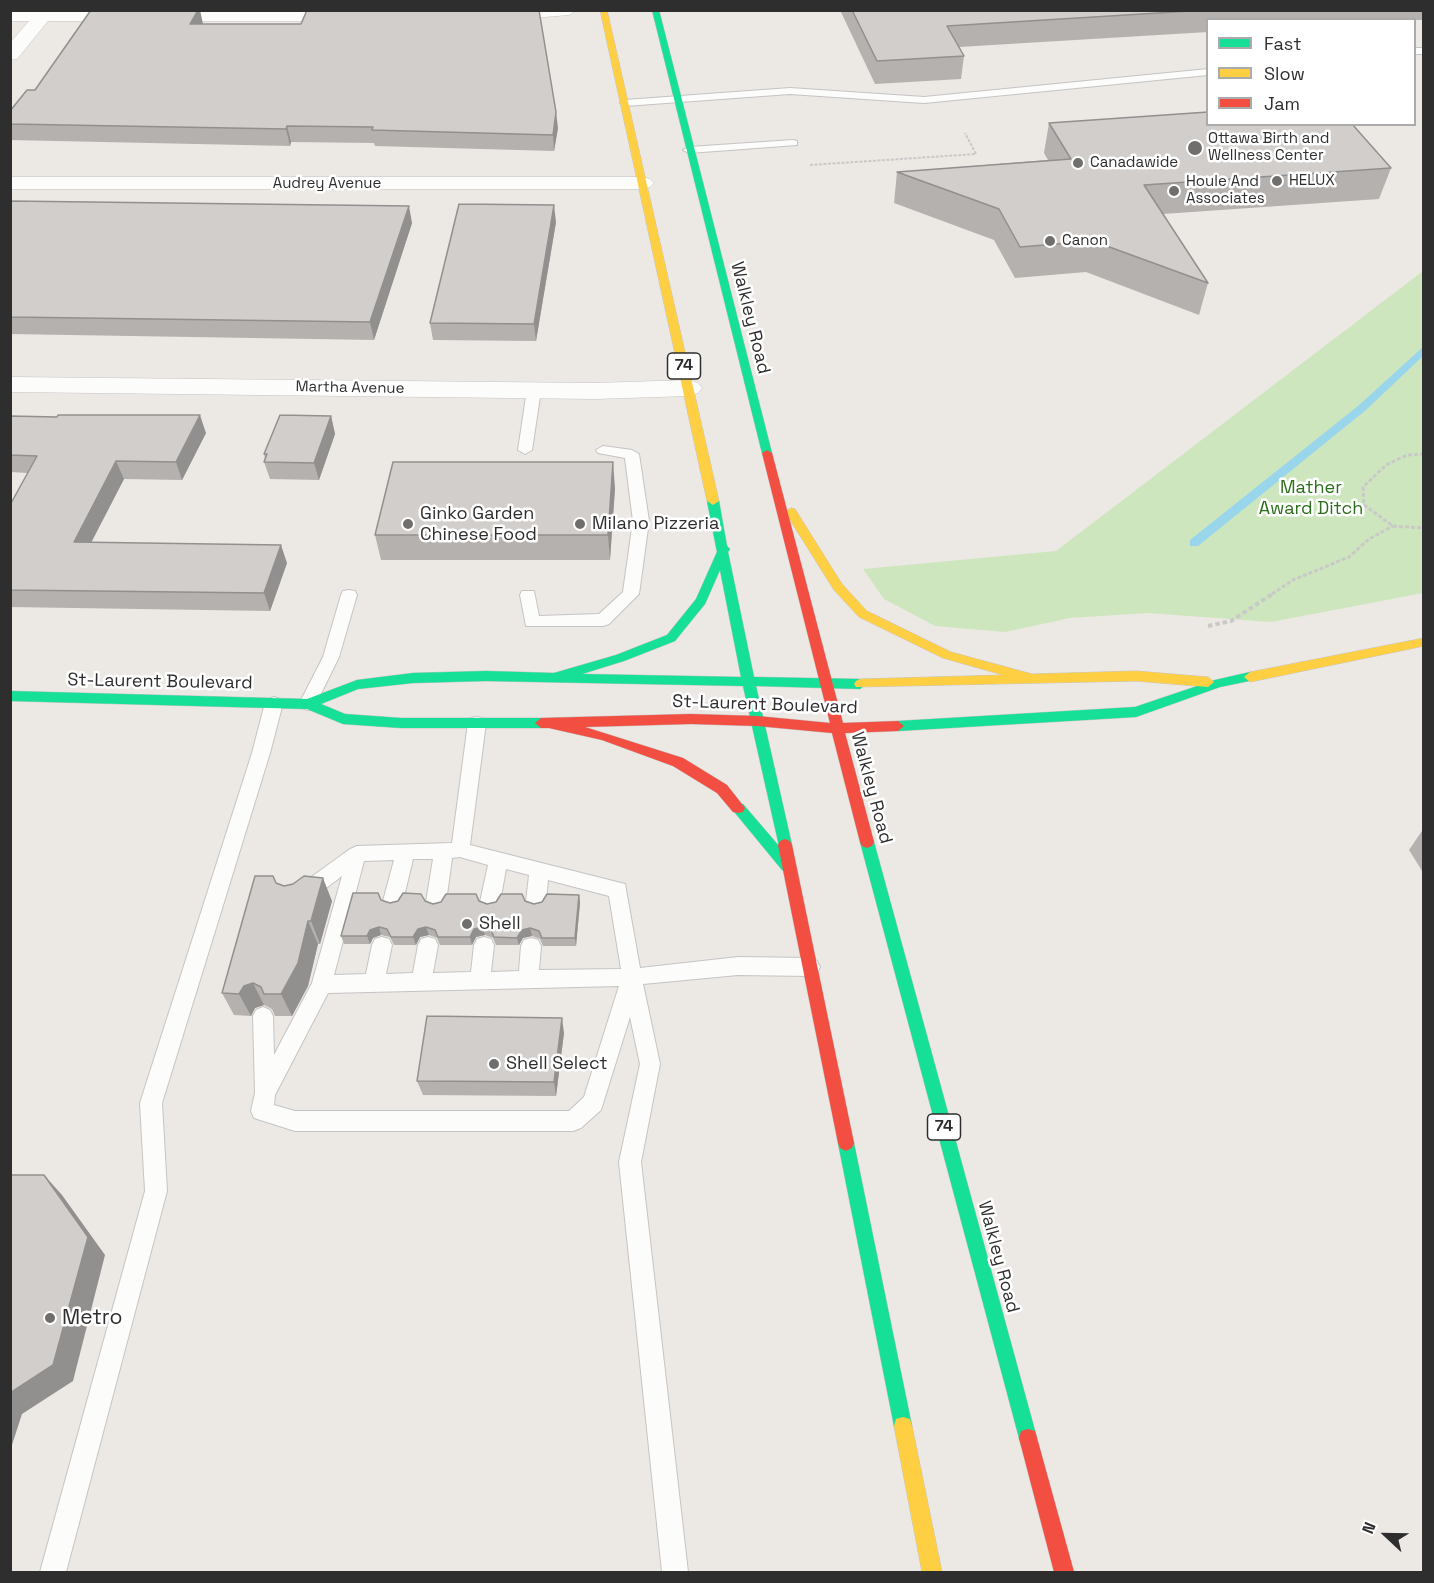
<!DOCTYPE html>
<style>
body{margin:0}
#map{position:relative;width:1434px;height:1583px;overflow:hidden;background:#ece8e4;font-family:"Space Grotesk",sans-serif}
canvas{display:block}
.frame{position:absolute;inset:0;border:12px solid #2e2e2e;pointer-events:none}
.legend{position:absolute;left:1206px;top:18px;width:210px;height:108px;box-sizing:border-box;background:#fff;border:2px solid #ababab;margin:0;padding:8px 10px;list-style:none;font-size:18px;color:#2e2e2e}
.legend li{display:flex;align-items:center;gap:12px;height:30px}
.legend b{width:30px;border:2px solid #ababab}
.north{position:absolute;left:1356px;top:1505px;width:60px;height:60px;-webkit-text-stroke:4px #fff;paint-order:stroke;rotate:292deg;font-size:16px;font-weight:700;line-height:24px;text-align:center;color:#2e2e2e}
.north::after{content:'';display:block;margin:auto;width:21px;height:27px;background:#2e2e2e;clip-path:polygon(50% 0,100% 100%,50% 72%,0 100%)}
</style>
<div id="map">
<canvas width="1434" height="1583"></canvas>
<div class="frame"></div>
<ul class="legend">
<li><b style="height:8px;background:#16e098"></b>Fast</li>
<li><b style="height:8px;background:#ffcf43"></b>Slow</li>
<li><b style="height:8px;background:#f24e42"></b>Jam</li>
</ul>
<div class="north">N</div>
</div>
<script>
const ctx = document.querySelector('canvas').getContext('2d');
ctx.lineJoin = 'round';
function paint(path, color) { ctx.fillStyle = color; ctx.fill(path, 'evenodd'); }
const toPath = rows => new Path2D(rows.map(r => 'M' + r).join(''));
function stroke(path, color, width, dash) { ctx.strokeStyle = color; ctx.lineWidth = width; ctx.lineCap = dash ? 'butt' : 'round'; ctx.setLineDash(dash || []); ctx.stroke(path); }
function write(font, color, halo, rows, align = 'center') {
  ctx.font = font + ' "Space Grotesk",sans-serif'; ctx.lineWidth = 5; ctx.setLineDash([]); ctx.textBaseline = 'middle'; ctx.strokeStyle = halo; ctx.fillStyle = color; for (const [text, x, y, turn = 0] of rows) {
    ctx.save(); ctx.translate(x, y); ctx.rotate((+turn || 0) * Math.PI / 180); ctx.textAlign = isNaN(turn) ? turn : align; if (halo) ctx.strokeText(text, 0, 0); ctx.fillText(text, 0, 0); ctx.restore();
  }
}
paint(toPath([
 [1423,271,1423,593,1271,622,1148,613,1070,618,1005,632,935,626,884,599,863,569,1056,551]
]), '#cee6be');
paint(toPath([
 [1424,346,1424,355,1366,410,1198,546,1190,546,1190,540,1358,406,1424,346]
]), '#99d6ec');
const lane = toPath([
 [1414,48,1424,48,1424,54,1414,54,1414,48],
 [1208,69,1208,75,924,103,790,94,625,106,620,103,625,100,790,88,924,97,1208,69],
 [793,140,797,141,797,145,689,153,683,150,689,147,793,140],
 [534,386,541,390,532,450,525,454,518,450,527,390,534,386],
 [603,446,632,450,639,454,649,521,639,594,609,624,603,626,526,626,520,595,522,591,534,591,539,616,599,614,623,592,633,521,625,458,598,453,596,450,603,446],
 [349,590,355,591,357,595,339,657,314,708,308,710,302,708,299,704,323,657,341,595,343,591,349,590],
 [274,697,280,699,283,703,270,753,162,1103,167,1191,66,1572,40,1572,145,1191,140,1103,252,753,265,703,268,699,274,697],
 [477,717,483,718,486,723,470,845,625,884,640,968,738,957,810,958,817,961,820,967,817,973,810,976,738,975,643,984,660,1064,641,1162,688,1572,662,1572,619,1162,640,1064,630,1017,601,1110,581,1128,573,1131,295,1131,254,1118,251,1111,255,1093,253,1016,256,1010,263,1007,270,1010,273,1016,274,1055,312,983,342,876,313,898,306,900,299,898,296,892,299,886,350,849,357,846,452,843,468,723,471,718,477,717],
 [460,857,488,865,480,902,483,908,490,910,497,908,500,902,506,869,529,875,526,902,529,908,536,910,543,908,546,902,548,880,609,896,621,969,539,970,541,946,538,940,531,938,524,940,521,946,519,971,491,972,494,945,491,939,484,937,477,939,474,945,471,972,433,973,438,945,435,939,428,937,421,939,418,945,413,973,386,974,392,945,389,939,382,937,375,939,372,945,366,974,334,975,364,861,394,860,383,901,386,907,393,909,400,907,403,901,413,859,433,859,426,902,429,908,436,910,443,908,446,902,452,858,460,857],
 [619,986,584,1097,569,1111,295,1111,274,1105,275,1095,328,993,619,986]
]);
const street = toPath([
 [498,10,577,10,569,15,496,21,490,20,487,16,490,12,498,10],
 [10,11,348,11,354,12,357,16,354,20,348,21,48,21,17,59,10,60,10,43,29,21,10,21,10,11],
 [10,177,643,177,650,179,654,183,650,187,643,189,10,189,10,177],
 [10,377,595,383,689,380,698,383,702,388,698,393,689,396,595,399,10,392,10,377]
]);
const fast = toPath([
 [652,10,659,10,772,453,771,455,767,456,762,453,652,10],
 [713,497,719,501,727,546,730,549,728,552,754,677,860,679,866,684,860,689,756,686,792,845,790,849,781,849,794,866,792,870,787,872,782,870,731,808,733,804,743,804,779,846,743,686,486,681,413,683,358,689,321,704,345,714,401,718,541,718,547,723,541,728,401,728,343,724,307,709,10,701,10,691,307,699,357,680,413,673,486,671,554,673,616,655,667,635,696,599,717,552,707,501,713,497],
 [720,570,741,677,582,674,624,661,675,641,705,604,720,570],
 [1250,672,1256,677,1254,680,1220,687,1136,717,898,731,892,726,898,721,1135,707,1215,680,1250,672],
 [867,836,872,838,874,842,1037,1438,1035,1445,1028,1447,1021,1445,1019,1438,860,842,862,838,867,836],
 [846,1135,852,1138,854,1143,912,1426,910,1433,903,1435,896,1433,894,1426,838,1143,840,1138,846,1135]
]);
const slow = toPath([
 [600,10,607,10,719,501,713,505,707,501,600,10],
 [791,508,795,509,842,584,867,611,951,652,1032,674,1136,671,1208,677,1214,682,1208,687,1136,681,856,687,854,684,856,681,860,679,1003,675,943,658,859,617,834,590,785,512,791,508],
 [1424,638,1424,646,1250,682,1244,677,1250,672,1424,638],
 [903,1417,910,1419,912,1426,942,1572,922,1572,894,1426,896,1419,903,1417]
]);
const jam = toPath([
 [767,450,772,453,843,723,898,721,904,726,898,731,845,733,874,842,872,846,867,848,862,846,860,842,832,733,757,726,691,724,585,727,683,758,727,785,745,808,743,812,738,813,733,812,717,793,673,766,602,740,549,728,541,728,535,723,541,718,691,714,757,716,830,723,762,453,767,450],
 [785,839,790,841,792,845,854,1143,852,1148,846,1151,840,1148,838,1143,778,845,780,841,785,839],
 [1028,1429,1035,1431,1037,1438,1074,1572,1054,1572,1019,1438,1021,1431,1028,1429]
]);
stroke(lane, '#c5c4c5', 2);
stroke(street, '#c5c4c5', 1);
stroke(fast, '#c5c4c5', 1);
stroke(slow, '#c5c4c5', 1);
stroke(jam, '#c5c4c5', 1);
stroke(toPath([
 [810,165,976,154,965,133]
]), '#c9c9c8', 2, [3, 1.5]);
stroke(toPath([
 [1424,454,1407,455,1386,465,1363,487,1364,505,1393,526,1424,528],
 [1272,594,1293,580,1349,557,1369,539,1393,526]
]), '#c9c9c8', 3, [4, 2]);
stroke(toPath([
 [1208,626,1231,621,1274,593]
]), '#c9c9c8', 4, [4.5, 3]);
paint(lane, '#fcfcfb');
paint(street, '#fcfcfb');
paint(fast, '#16e098');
paint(slow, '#ffcf43');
paint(jam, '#f24e42');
paint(toPath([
 [840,10,1424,10,1424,20,1208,20,1208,32,959,47,964,56,961,79,875,84],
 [203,24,558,128,554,151,375,146,374,143,291,142,290,146,10,140,10,111,35,90],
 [1049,123,1391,168,1379,199,1163,214,1208,283,1199,315,1086,272,1015,278,994,240,894,203,897,172,1048,160,1044,153],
 [10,201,412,223,374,340,10,334],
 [556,222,536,341,433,340,430,323],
 [10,416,206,433,182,480,124,479,91,543,287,563,270,611,10,607,10,505,28,473,10,472],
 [331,416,335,434,319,480,270,479,264,462,265,459,264,454],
 [615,488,610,560,381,560,375,535],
 [1424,828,1424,874,1409,850],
 [276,883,332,901,320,944,318,944,308,986,292,1016,275,1016,272,1009,264,1005,255,1008,251,1016,234,1015,222,993],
 [579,895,580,903,576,946,543,946,540,939,532,936,523,938,519,945,496,945,493,938,485,935,476,937,472,945,440,945,437,938,429,935,420,937,416,945,394,945,390,937,381,935,373,938,370,944,344,944,341,936,381,900,390,903,425,901,433,904,479,901,487,904,525,901,534,904],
 [564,1033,556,1096,423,1095,417,1081]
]), '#b4b1af');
paint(toPath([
 [198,10,200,10,203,24,190,24],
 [556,112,558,128,554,151,553,135],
 [287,126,291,142,290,146,286,129],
 [554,205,556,222,536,341,534,324],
 [409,206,412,223,374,340,370,322],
 [200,415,206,433,182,480,176,462],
 [331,416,335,434,319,480,314,463],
 [116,461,124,479,82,560,74,542],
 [613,462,615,488,610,560,608,535],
 [281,545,287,563,270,611,264,593],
 [323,878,332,901,320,944,311,921],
 [579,895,580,903,576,946,575,938],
 [308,921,318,944,308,986,292,1016,281,994],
 [379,927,381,935,373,938,370,944,367,936,370,930],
 [426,927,429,935,420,937,416,945,413,937,418,929],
 [483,927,485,935,476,937,472,945,470,937,474,929],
 [530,928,532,936,523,938,519,945,517,938,522,930],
 [253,983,264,1005,255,1008,251,1016,239,994,244,986],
 [562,1018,564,1033,556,1096,554,1082],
 [44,1175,62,1195,105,1255,73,1381,22,1414,10,1451,10,1393]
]), '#92908e');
const building = toPath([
 [91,10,198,10,190,24,301,24,307,10,539,10,556,112,553,135,372,130,373,127,287,126,286,129,10,124,10,111,27,90,35,90,91,10],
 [852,10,1207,10,947,26,964,56,877,61,852,10],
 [1208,112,1208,124,1352,124,1391,168,1144,185,1208,283,1093,241,1020,247,999,209,897,172,1071,159,1049,123,1208,112],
 [10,201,409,206,370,322,10,317,10,201],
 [459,204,554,205,534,324,430,323,459,204],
 [58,415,200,415,176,462,116,461,74,542,281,545,264,593,10,590,10,505,37,456,10,455,10,416,57,417,58,415],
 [280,415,331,416,314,463,264,462,267,454,264,454,280,415],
 [393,462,613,462,608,535,375,535,393,462],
 [255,876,273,876,276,883,284,886,293,884,304,876,323,878,311,921,308,921,298,963,281,994,264,994,261,987,253,983,244,986,239,994,222,993,255,876],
 [353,893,378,893,381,900,390,903,398,901,403,893,421,894,425,901,433,904,441,902,446,894,476,894,479,901,487,904,496,902,501,894,522,894,525,901,534,904,542,902,547,894,579,895,575,938,542,938,539,931,530,928,522,930,517,938,494,937,491,930,483,927,474,929,470,937,438,937,435,930,426,927,418,929,413,937,391,937,387,929,379,927,370,930,367,936,341,936,353,893],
 [427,1016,562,1018,554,1082,417,1081,427,1016],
 [10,1175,44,1175,88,1237,53,1365,10,1393,10,1175]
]);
paint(building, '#d1cecb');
stroke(building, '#92908e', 1.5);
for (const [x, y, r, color] of [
 [1195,148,8,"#706f6e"],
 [1078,163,6,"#706f6e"],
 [1277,181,6,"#706f6e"],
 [1174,191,6,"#706f6e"],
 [1050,241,6,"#706f6e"],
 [408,524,6,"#706f6e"],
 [580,524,6,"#706f6e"],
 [467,924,6,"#706f6e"],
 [494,1064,6,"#706f6e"],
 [50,1318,6,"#706f6e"]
]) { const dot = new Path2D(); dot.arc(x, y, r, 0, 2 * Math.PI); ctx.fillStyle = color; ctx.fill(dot); stroke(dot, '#fff', 2); }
write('15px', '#2e2e2e', '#fff', [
 ["Ottawa Birth and",1208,139],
 ["Wellness Center",1208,156],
 ["Canadawide",1090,163],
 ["HELUX",1289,181],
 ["Houle And",1186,182],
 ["Associates",1186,199],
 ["Canon",1062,241]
], 'left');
write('15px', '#2e2e2e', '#fff', [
 ["Audrey Avenue",327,184],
 ["Martha Avenue",350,388,1]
]);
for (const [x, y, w] of [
 [684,366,33],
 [944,1127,33]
]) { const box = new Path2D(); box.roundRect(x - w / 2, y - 13, w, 26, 4.5); ctx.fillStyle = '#fff'; ctx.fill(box); stroke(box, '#2e2e2e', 1.5); }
write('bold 16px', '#2e2e2e', null, [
 ["74",684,366],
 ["74",944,1127]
]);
write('18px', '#2e2e2e', '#fff', [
 ["Walkley Road",750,318,76],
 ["St-Laurent Boulevard",160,682,1],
 ["St-Laurent Boulevard",765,705,2],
 ["Walkley Road",871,788,75],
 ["Walkley Road",998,1257,75]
]);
write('18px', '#2c6e1b', '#fff', [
 ["Mather",1311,488],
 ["Award Ditch",1311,509]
]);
write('18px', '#2e2e2e', '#fff', [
 ["Ginko Garden",420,514],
 ["Chinese Food",420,535],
 ["Milano Pizzeria",592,524],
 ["Shell",479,924],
 ["Shell Select",506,1064]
], 'left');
write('21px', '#2e2e2e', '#fff', [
 ["Metro",62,1318]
], 'left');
</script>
